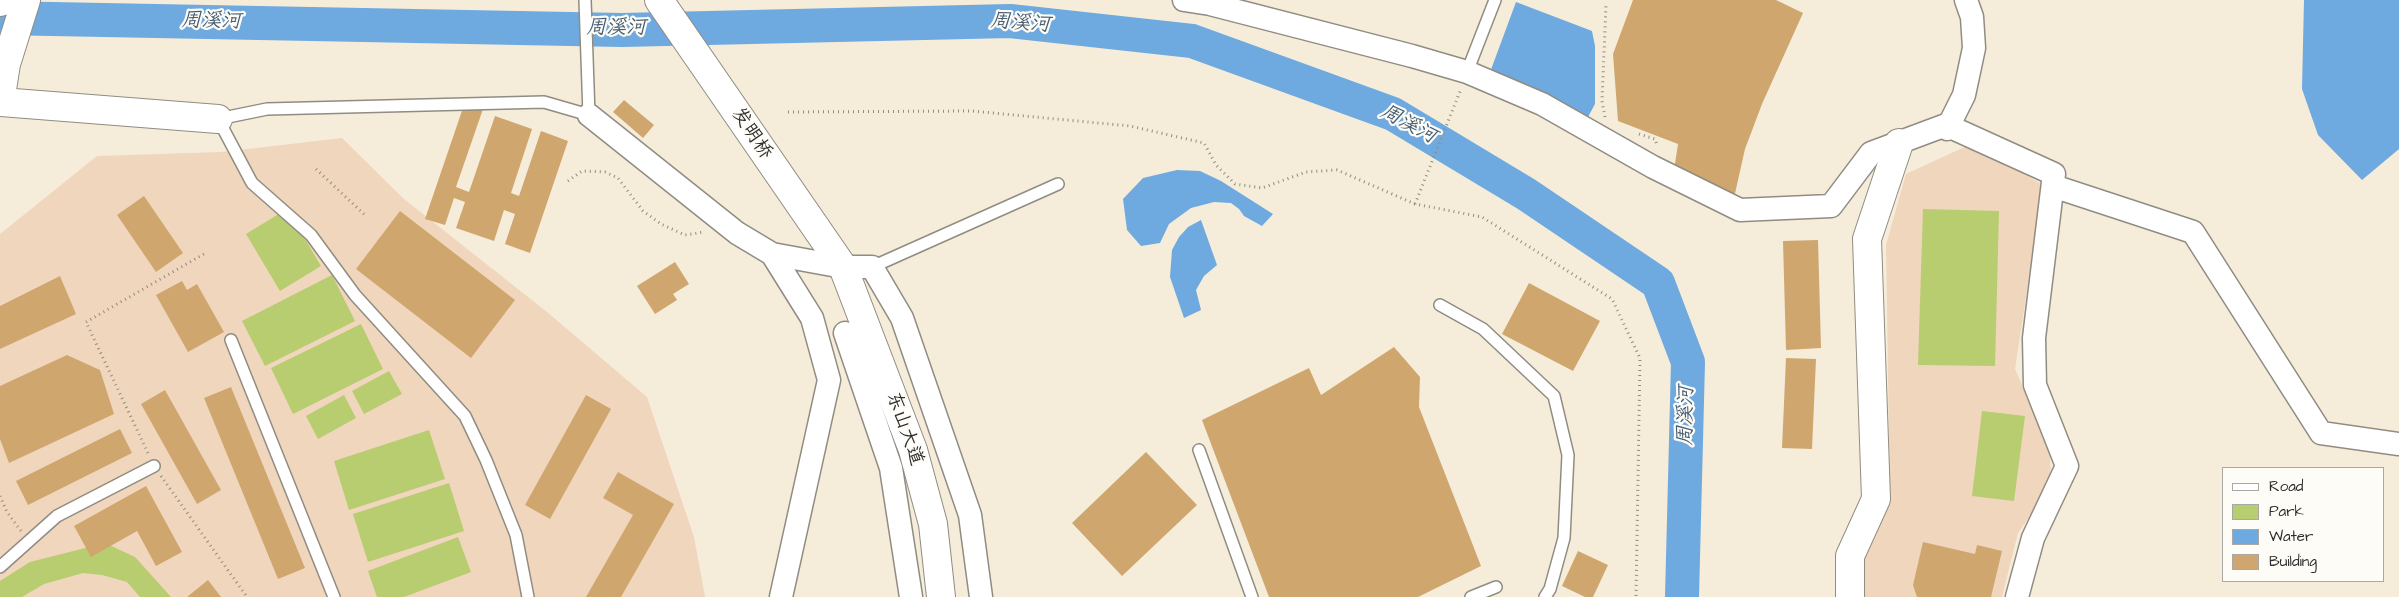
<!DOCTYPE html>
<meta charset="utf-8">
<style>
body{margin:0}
#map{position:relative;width:2399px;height:597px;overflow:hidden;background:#f5edda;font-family:"Architects Daughter",sans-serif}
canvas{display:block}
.legend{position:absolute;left:2222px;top:467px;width:162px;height:115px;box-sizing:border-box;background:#fdfcf7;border:1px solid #a9a8a5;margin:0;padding:6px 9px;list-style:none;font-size:15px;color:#2b2b2b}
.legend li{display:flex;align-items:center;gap:10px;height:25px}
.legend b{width:25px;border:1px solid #a9a8a5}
</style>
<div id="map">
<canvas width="2399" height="597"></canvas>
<ul class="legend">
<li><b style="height:6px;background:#fff"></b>Road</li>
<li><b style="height:14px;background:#b8cc70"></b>Park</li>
<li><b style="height:14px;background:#6ea9df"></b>Water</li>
<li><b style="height:14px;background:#d0a66f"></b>Building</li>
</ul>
</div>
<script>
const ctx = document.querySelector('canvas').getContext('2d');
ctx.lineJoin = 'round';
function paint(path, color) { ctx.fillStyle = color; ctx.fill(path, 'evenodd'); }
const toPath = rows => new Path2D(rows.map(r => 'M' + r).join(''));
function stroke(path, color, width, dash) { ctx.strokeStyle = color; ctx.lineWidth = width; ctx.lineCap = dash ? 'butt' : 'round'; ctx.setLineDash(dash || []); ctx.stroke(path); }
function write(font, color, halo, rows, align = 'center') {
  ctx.font = font + ' "Architects Daughter","LXGW WenKai TC",sans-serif'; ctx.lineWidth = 4.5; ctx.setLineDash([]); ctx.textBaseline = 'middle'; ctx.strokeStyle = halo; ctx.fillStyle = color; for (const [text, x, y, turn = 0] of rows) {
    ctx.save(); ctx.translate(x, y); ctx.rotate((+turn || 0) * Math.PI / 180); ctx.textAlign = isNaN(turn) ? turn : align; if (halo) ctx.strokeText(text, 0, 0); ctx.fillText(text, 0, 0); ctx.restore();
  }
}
paint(toPath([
 [342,138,404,199,547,312,647,397,694,537,705,597,0,597,0,234,97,156,222,152],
 [1971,144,2043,185,2015,369,2050,449,2051,486,2018,533,2002,597,1853,597,1871,531,1890,502,1886,245,1906,174]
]), '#f0d6bc');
paint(toPath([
 [287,209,321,266,280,291,246,234],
 [1923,209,1999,211,1995,366,1918,365],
 [332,275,355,321,265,366,242,321],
 [361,324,383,369,293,414,271,368],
 [389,371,402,394,364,414,352,391],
 [344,395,356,418,318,439,306,416],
 [1982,411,2025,416,2014,501,1972,496],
 [429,430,445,479,349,510,334,461],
 [449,483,464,531,368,562,353,514],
 [458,537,471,572,404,597,377,597,368,571],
 [105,543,135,557,171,597,140,597,127,582,102,575,83,573,44,584,22,597,0,597,0,581,30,562]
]), '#b8cc70');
paint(toPath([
 [2304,0,2399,0,2399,149,2362,180,2318,135,2302,89],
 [1516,2,1592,31,1595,46,1595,104,1588,117,1489,75],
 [1177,170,1200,171,1221,181,1273,214,1262,226,1244,216,1239,209,1231,203,1214,202,1191,208,1169,224,1160,243,1141,246,1127,230,1123,199,1143,178],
 [1201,220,1217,265,1204,276,1196,290,1201,310,1184,318,1170,277,1172,250,1179,237,1188,227]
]), '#6ea9df');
stroke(toPath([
 [0,18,622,30,1010,21,1192,41,1393,114,1526,194,1658,283,1688,362,1682,597]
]), '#6ea9df', 34);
paint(toPath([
 [1633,0,1776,0,1803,13,1762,104,1745,149,1734,198,1674,170,1678,144,1618,121,1613,54],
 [624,100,654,125,643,138,613,112],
 [465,102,483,109,456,187,469,192,495,116,532,129,511,193,519,196,541,131,568,141,530,253,505,244,515,214,504,210,494,241,456,228,465,202,454,198,445,225,425,219],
 [144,196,183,253,156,272,117,215],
 [400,211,515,300,471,358,356,269],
 [1818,240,1821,348,1786,350,1783,241],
 [675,262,689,284,673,294,677,300,655,314,637,286],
 [60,276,76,314,0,349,0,306],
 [182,281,187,290,197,284,224,332,188,352,156,295],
 [1529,283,1600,321,1573,371,1502,334],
 [1394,347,1420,377,1419,407,1481,566,1418,597,1269,597,1202,420,1309,368,1321,395],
 [67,355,100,370,114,414,9,463,0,439,0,386],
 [1786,358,1816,359,1812,449,1782,448],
 [231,387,305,568,278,579,204,398],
 [165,390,221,490,197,504,141,404],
 [586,395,611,409,550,519,525,505],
 [120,429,132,453,28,505,16,481],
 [1146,452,1197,505,1122,576,1072,523],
 [618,472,674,504,621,597,586,597,633,515,603,498],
 [146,486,182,552,156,566,137,531,91,557,74,526],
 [1923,542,1975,554,1977,545,2002,551,1991,597,1917,597,1913,585],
 [1578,551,1608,565,1593,597,1585,597,1562,586],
 [208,580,221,597,187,597]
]), '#d0a66f');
const service = toPath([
 [1467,72,1495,0],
 [872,267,1058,184],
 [1440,305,1483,329,1554,396,1568,455,1564,538,1550,589,1545,597],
 [231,340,334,597],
 [1199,450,1252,597],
 [0,567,57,516,154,466],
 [528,597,516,535,486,460,465,416,355,295,311,235,252,183,218,119,267,109,544,102,589,115,585,0],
 [1471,597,1496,587]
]);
const minor = toPath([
 [1184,0,1210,4,1412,56,1467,72,1542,104,1653,167,1740,210,1831,206,1871,153,1946,125,2054,174,2034,338,2035,385,2067,466,2033,538,2017,597],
 [589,115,737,233,772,254,843,267,872,267,902,318,970,515,981,597],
 [1947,129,1964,95,1974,48,1972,17,1966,0],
 [2053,186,2193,232,2321,433,2399,444],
 [772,254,812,318,829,380,781,597],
 [845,333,891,468,911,597]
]);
const tertiary = toPath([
 [1,102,218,119],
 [1850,597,1850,556,1876,499,1867,239,1899,143]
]);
const secondary = toPath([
 [659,0,843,267,913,450,933,524,941,597],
 [0,2,1,0],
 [0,102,6,64,26,0]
]);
stroke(service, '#908c82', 14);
stroke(minor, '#908c82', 25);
stroke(tertiary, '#908c82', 30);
stroke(secondary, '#908c82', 30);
stroke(toPath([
 [788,112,972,111,1130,126,1204,143,1216,165,1235,184,1262,188,1306,172,1337,170,1415,204,1482,217,1612,299,1640,358,1636,597],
 [1605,117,1602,101,1606,5],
 [1639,134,1655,139,1657,145],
 [316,169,366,216],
 [568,181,582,171,605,172,618,178,643,211,661,224,685,235,704,232],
 [1415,204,1461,89],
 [148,453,86,322,204,254],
 [161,476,247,597],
 [0,496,7,512,21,531]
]), '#908c82', 3, [1, 4]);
stroke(service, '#fff', 11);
stroke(minor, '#fff', 22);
stroke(tertiary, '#fff', 28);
stroke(secondary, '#fff', 28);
write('19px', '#2b2b2b', '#fdfcf7', [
 ["发明桥",751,134,56],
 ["东山大道",904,429,71]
]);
write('italic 20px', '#465d73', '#fdfcf7', [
 ["周溪河",211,22,1],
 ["周溪河",1020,24,4],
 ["周溪河",616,29],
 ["周溪河",1408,125,28],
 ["周溪河",1687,416,-89]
]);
</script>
